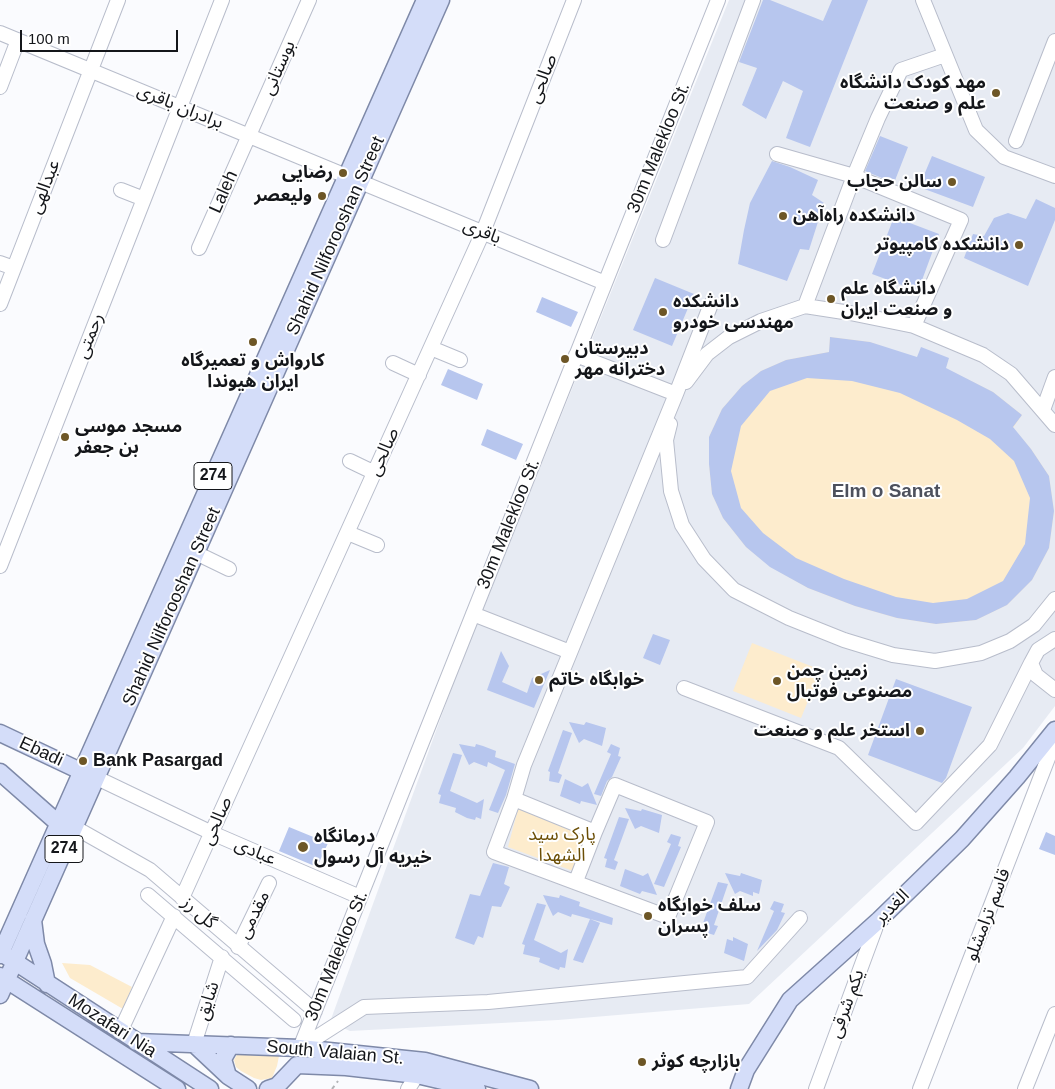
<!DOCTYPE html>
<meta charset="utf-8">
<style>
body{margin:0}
#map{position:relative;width:1055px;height:1089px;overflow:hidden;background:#fafbfe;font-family:Helvetica,sans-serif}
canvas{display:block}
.scale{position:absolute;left:20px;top:30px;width:158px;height:22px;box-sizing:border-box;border:2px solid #14161a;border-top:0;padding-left:6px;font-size:15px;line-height:18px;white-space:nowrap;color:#14161a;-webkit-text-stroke:4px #fff;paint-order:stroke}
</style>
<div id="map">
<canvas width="1055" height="1089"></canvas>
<div class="scale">100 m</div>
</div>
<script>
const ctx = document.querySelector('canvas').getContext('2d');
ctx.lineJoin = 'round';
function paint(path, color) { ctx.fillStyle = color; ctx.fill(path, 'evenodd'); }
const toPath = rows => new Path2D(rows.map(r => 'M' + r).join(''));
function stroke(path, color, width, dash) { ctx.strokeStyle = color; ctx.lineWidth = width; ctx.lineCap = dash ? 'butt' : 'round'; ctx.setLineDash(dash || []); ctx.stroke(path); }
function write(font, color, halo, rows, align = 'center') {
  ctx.font = font + ' Helvetica,"Noto Sans Arabic",sans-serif'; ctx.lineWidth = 4; ctx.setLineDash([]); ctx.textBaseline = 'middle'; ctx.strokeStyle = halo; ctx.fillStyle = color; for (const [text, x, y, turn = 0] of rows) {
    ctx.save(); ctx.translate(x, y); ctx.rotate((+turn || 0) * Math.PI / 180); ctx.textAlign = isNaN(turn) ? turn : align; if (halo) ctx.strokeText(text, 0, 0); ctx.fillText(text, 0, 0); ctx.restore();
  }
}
paint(toPath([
 [729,0,1055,0,1055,706,1023,748,749,1004,558,1020,350,1031,330,1022,456,676]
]), '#e7ebf3');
paint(toPath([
 [830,337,870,342,953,372,993,392,1022,415,1013,428,1031,449,1049,476,1054,511,1049,548,1032,580,1007,605,976,620,936,624,897,618,855,606,808,588,771,567,746,547,723,518,712,494,709,464,709,437,722,409,742,386,761,371,786,360,829,352],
 [752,643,821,670,801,718,733,691],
 [518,809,589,834,573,871,508,847],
 [62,963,90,965,132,987,123,1009,70,978],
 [238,1053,279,1056,277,1066,272,1078,261,1080,254,1078,241,1071,236,1067,234,1060]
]), '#fdeccd');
paint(toPath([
 [763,0,770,0,823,21,832,0,868,0,810,147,786,138,803,91,783,81,766,119,742,105,757,68,739,62],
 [880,136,908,147,894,183,865,171],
 [932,156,985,177,973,207,919,187],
 [772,161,790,167,818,180,812,195,824,203,809,250,800,249,787,281,738,264,744,230,750,203],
 [1036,199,1055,208,1055,220,1028,286,964,258,973,234,984,236,994,218,1008,213,1026,219],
 [894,217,939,234,918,291,872,274],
 [655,278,694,294,672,346,633,330],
 [542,297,578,312,571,327,536,312],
 [830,337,870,342,917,357,921,347,949,358,946,368,993,392,1022,415,1013,427,1031,449,1049,476,1054,511,1049,548,1032,580,1007,605,976,620,936,624,897,618,855,606,808,588,770,567,746,547,723,518,712,494,709,464,709,437,722,409,742,386,761,371,786,360,829,352],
 [807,378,852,381,900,393,957,420,990,439,1014,461,1030,498,1025,544,1003,581,967,599,933,603,896,597,844,579,796,558,763,533,741,508,731,471,741,426,770,391],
 [448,369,483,384,477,400,441,385],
 [487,429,523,444,516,460,481,445],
 [653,634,670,640,660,665,643,658],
 [501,651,509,666,502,682,527,693,532,678,550,670,534,708,487,690],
 [896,679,972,707,946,778,942,783,868,755],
 [569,722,584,725,586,722,606,728,602,746,584,739,579,743],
 [563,730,572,733,558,773,562,775,559,783,549,781,550,772,548,771],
 [459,744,475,747,476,744,483,746,496,751,495,757,515,764,506,795,498,813,489,810,505,770,488,762,487,767,474,762,469,765],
 [611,744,620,748,618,756,621,757,612,777,607,781,601,796,594,794,611,754,607,752],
 [453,753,462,755,450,791,477,803,484,799,481,819,476,817,475,820,467,818,455,812,456,808,439,803,441,795,438,794],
 [565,779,582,787,588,783,597,805,581,801,580,804,560,796],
 [625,808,641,811,642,809,662,815,659,833,641,826,635,829],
 [619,817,629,819,614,860,618,862,615,870,605,867,607,859,604,858],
 [289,827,328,843,317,867,279,851],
 [1046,832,1055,836,1055,855,1039,849],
 [671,834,681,837,678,846,681,847,664,887,654,884,671,844,667,842],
 [493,863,509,867,504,884,510,887,501,907,492,906,483,938,478,936,474,945,455,938,470,894,480,896],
 [625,869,643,876,648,873,657,895,642,891,640,894,620,886],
 [725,873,740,876,741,873,762,880,759,894,753,892,753,896,740,891,735,894],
 [718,882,728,884,714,925,718,926,714,935,704,932,706,924,703,923],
 [543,895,559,898,560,895,580,902,579,906,613,918,612,925,572,914,571,917,558,912,553,916],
 [774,901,784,904,781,912,785,913,777,930,757,951,774,911,770,909],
 [537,903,546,905,534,940,561,953,568,949,565,968,560,967,559,970,551,967,539,962,540,958,523,954,525,945,522,944],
 [590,919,600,923,583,963,573,960],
 [733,937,748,944,744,961,724,953,727,939,733,941]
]), '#b7c6ee');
const minor = toPath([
 [923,0,976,130,1004,157,1055,176],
 [0,33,605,283],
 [0,87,18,40],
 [1016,141,1055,41],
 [777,154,854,176,961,220,914,326],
 [121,190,144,199],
 [663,240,753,0],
 [199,248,309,0],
 [0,263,14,268],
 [0,304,118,0],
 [805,306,854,176,878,118,901,70,945,55],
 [431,348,460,360],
 [576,355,676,394],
 [393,363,419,375],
 [686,382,707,354,729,337,761,321,805,306,850,313,914,326,983,355,1011,374,1055,425],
 [1043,410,1055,377],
 [670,424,666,440,671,491,682,525,704,559,734,590,789,618,844,640,893,655,935,661,981,653,1010,641,1034,625,1055,599],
 [350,461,375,473],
 [348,533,377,545],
 [196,553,229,569],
 [0,566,222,0],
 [473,614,570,652],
 [1055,639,1038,650,1031,663,1036,675,1055,690],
 [684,688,839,748,916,823,990,745,1031,663],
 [97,778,212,833,360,897],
 [514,799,494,852,668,917,707,822,615,785,595,832,514,799,524,765,676,394,711,304],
 [74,827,150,870,315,1011],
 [576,881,595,832],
 [148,895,294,1020],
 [182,898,483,232,574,0],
 [238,947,269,883],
 [120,1032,174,916],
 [194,1044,222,957],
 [300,1048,718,0],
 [300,1048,364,1007,488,1002,747,977,800,918],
 [408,1089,417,1075],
 [816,1089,878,921],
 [920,1089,1055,740],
 [1025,1089,1055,1014]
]);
const major = toPath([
 [0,733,91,776],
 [0,772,59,824],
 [33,920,36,944,43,964,47,984],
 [0,955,425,0],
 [6,956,210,1089],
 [0,976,177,1089],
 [0,995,441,0],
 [136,1042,300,1048,425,1061,530,1089],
 [194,1044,227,1075],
 [231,1045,223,1059,228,1076,248,1089],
 [297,1065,346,1067,417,1075,477,1089],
 [268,1089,277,1086,297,1065],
 [739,1089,746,1070,790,1000,879,920,962,839,1017,777,1055,730]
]);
stroke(minor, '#b8bdcb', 16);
stroke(major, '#7e89a8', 19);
stroke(toPath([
 [332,1089,338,1081]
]), '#b2b4b7', 2, [4, 4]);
stroke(minor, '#fff', 14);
stroke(major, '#d4ddf9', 16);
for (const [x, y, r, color] of [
 [996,93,5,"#6d5626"],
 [343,173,5,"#6d5626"],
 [952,182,5,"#6d5626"],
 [322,196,5,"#6d5626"],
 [783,216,5,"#6d5626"],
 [1019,245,5,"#6d5626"],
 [831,299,5,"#6d5626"],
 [663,312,5,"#6d5626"],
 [253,342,5,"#6d5626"],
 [565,359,5,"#6d5626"],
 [65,437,5,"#6d5626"],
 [539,680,5,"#6d5626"],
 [777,681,5,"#6d5626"],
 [920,731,5,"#6d5626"],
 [83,761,5,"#6d5626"],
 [303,847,6,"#6d5626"],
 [648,916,5,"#6d5626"],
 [642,1062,5,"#6d5626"]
]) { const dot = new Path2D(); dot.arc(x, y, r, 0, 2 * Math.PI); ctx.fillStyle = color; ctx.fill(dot); stroke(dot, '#fff', 2); }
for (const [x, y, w] of [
 [213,476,38],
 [64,849,38]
]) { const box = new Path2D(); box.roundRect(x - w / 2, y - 13.5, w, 27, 4); ctx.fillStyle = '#fff'; ctx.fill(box); stroke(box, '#14161a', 1); }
write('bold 16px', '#14161a', null, [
 ["274",213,476],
 ["274",64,849]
]);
write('18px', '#14161a', '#fff', [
 ["بوستانی",279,68,-66],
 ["صالحی",543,79,-69],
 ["برادران باقری",180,107,22],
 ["30m Malekloo St.",659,148,-68],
 ["عبدالهی",45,187,-69],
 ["Laleh",224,192,-66],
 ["باقری",482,232,22],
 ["Shahid Nilforooshan Street",336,236,-66],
 ["رحمتی",90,336,-69],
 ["صالحی",384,452,-66],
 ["30m Malekloo St.",509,524,-68],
 ["Shahid Nilforooshan Street",172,607,-66],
 ["Ebadi",41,752,25],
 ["صالحی",217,821,-66],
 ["عبادی",255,852,23],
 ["الغدیر",892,907,-44],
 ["گل رز",199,913,41],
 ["مقدمی",254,915,-64],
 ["قاسم ترامشلو",988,915,-69],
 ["30m Malekloo St.",337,956,-68],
 ["شایق",208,1001,-72],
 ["یکم شرقی",847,1004,-70],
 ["Mozafari Nia",112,1026,33],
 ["South Valaian St.",335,1053,5]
]);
write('bold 18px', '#14161a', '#fff', [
 ["مهد کودک دانشگاه",986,83,"right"],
 ["علم و صنعت",986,104,"right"],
 ["رضایی",333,173,"right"],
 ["سالن حجاب",942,182,"right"],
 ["ولیعصر",312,196,"right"],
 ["دانشکده راه‌آهن",793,216],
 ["دانشکده کامپیوتر",1009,245,"right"],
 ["دانشگاه علم",841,289],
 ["و صنعت ایران",841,310],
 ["دانشکده",673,302],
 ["مهندسی خودرو",673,323],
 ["دبیرستان",575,349],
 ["دخترانه مهر",575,370],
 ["کارواش و تعمیرگاه",253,361,"center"],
 ["ایران هیوندا",253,382,"center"],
 ["مسجد موسی",75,427],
 ["بن جعفر",75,448],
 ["زمین چمن",787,671],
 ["مصنوعی فوتبال",787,692],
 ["خوابگاه خاتم",549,680],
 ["استخر علم و صنعت",910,731,"right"],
 ["Bank Pasargad",93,761],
 ["درمانگاه",314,837],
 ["خیریه آل رسول",314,858],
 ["سلف خوابگاه",658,906],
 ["پسران",658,927],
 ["بازارچه کوثر",652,1062]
], 'left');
write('18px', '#6b4e05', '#fff', [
 ["پارک سید",562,835],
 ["الشهدا",562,856]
]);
write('bold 19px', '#4d515d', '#fff', [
 ["Elm o Sanat",886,492]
]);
</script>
